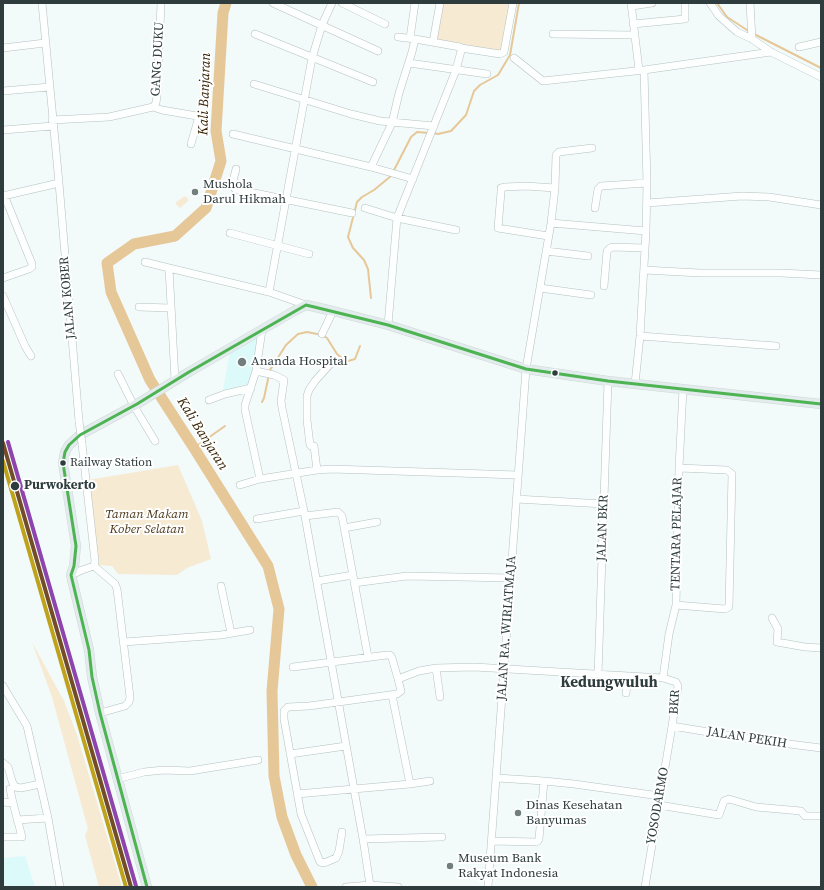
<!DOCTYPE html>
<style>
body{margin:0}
#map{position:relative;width:824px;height:890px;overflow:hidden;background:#f2fafa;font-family:"Source Serif 4",serif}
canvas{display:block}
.frame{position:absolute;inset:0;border:4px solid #2e3c3d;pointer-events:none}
</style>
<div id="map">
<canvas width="824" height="890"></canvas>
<div class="frame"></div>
</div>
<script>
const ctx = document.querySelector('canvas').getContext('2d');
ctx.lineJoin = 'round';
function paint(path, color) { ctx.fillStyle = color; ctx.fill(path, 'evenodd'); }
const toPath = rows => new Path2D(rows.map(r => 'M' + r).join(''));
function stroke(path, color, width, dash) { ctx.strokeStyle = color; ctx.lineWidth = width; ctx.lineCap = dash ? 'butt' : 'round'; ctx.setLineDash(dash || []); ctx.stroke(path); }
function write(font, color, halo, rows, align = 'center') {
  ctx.font = font + ' "Source Serif 4",serif'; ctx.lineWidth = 4; ctx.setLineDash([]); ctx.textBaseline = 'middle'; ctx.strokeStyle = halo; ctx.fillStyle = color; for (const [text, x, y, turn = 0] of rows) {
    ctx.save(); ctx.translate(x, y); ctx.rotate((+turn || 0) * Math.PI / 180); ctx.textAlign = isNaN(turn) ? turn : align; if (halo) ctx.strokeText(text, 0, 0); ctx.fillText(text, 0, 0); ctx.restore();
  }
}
paint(toPath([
 [260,333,251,383,223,391,230,350],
 [25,856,35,887,3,887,3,858]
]), '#ddfafb');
paint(toPath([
 [438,3,516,3,507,55,431,41],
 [185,196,189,200,180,208,175,203],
 [178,465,202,521,211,559,187,568,177,575,118,574,112,566,98,565,88,480],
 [32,642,64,701,77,735,122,887,99,887,85,835,88,829,52,697]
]), '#f7ead2');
stroke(toPath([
 [717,3,727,17,750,32],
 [754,34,821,68],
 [433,133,438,134,451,131,466,115,474,91,480,85,498,75,510,55,519,3],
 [371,298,368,269,364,260,353,248,348,237,357,202,362,197,374,190,391,176,411,137,417,132,429,133],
 [262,402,264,398,270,370,286,345,298,334,307,332,322,335,327,338,337,354,343,359,348,361,355,359,360,346],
 [194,448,225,426]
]), '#e6c898', 2);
stroke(toPath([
 [226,3,223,13,216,131,221,161,206,208,175,236,134,244,107,263,111,292,150,380,194,448,268,566,279,609,272,691,274,776,282,817,296,855,312,887]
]), '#e6c898', 11);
const minor = toPath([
 [42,3,59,183,79,421],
 [273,3,378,51],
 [342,3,385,24],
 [631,3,639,70],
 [710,3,719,16,737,32,752,39,771,52,821,77],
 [750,3,752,39],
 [632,6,652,3],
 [633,24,685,19,685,3],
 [255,34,373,82],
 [553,34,634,35],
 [410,38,415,3],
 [433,42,440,3],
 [799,47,821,42],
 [3,48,45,43],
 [461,48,500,54,504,52,513,3],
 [514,58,543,81,644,70],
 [409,63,487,74],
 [254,84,351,114,380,121,434,126],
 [3,91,49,87],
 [153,107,162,110,197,116,198,120,191,144],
 [52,120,109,117,153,107,156,103,157,96,161,3],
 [3,130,53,126],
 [233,134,371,167,413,179],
 [371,167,392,123,399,93,412,52,415,39,398,37],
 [236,169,232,185,235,189,352,213],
 [3,196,59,183],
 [647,203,742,196,769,197,821,205],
 [365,208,397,218,456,230],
 [595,208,598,189,601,186,647,183],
 [551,223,646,231],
 [230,233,309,254],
 [548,236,498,228,501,192,501,188,505,187,526,186,555,188],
 [546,251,588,256],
 [145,262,169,268],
 [644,270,700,273,781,273,821,275],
 [3,278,29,269,32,267,32,264,4,195],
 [604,286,607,251,609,249,612,247,645,248],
 [540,288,591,295],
 [269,292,312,58,322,25,332,3],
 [3,296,25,346,31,356],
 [139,307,170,308],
 [388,325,397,218,456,70,461,51,460,47,415,39],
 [322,334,333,311],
 [640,336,776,346],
 [256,371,274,375,284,380,281,401,282,408,304,511,363,839,370,885],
 [118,374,134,406,155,441],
 [175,380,169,268,269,292,306,305],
 [635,384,640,336,646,231,647,183,644,70,771,52],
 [209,400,225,394,251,388],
 [317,470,314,446,311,446,310,445,307,420,307,396,309,390,315,381,333,361],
 [260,479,245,410,245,405,256,371,262,330],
 [240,485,260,479,317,470,332,469,518,475],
 [516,499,604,504],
 [305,516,338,512,342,516,368,657],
 [257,519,304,511],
 [344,528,377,522],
 [94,566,115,584,117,589,130,697,129,702,125,706,100,713],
 [71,575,82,570,94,566,95,561,82,444],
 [317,581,353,575],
 [354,583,407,576,511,578],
 [221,586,231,633],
 [676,605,725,609,729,607,732,474,727,470,679,468],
 [772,618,778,629,777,642,805,647,821,648],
 [124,642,221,635,250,630],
 [293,667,387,655,390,655,392,658,398,679,419,671,436,668,474,667,663,678,676,682,678,686,672,726,645,887],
 [436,668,440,697],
 [598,675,608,381],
 [663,678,669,634,676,605,679,468,683,389],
 [3,686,27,726,48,818,60,887],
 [626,693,628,676],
 [392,695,410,784],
 [672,726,757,740,821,748],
 [290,754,346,746],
 [3,763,8,767,12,781,15,787,21,788,40,784],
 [497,778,544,781,574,784,660,796],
 [117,779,144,772,164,770,190,771,258,760],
 [297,794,410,784,430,781],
 [3,802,13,803],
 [659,805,719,815,724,801,729,799,756,807,801,811,805,816,821,816],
 [17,820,48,818],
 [342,832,339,851,336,858,324,863,320,862,301,814,284,719,284,711,288,707,309,706,397,694,401,691,398,679],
 [3,837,22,837,13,803,10,789],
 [363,839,442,837],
 [493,841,536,842,538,841,539,839,544,781],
 [346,887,370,885,398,887],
 [488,887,526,369,551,223,555,188,556,155,559,152,592,148]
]);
const major = toPath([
 [147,887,100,713,92,677,89,650,71,575,74,566,76,546,63,463,65,452,69,445,80,435,137,404,189,372,294,311,306,305,333,311,388,325,526,369,608,381,821,404]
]);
stroke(minor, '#b6c0c0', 8);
stroke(major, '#d0d6d7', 10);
stroke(minor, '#fdfefe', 7);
stroke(major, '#e3ecec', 9);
const minorBridge = toPath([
 [79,421,82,444]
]);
stroke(minorBridge, '#b6c0c0', 8, []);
stroke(minorBridge, '#fdfefe', 7);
stroke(toPath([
 [147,887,100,713,92,677,89,650,71,575,74,566,76,546,63,463,65,452,69,445,80,435,137,404,189,372,306,305,388,325,526,369,608,381,821,404]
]), '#4db353', 3);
stroke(toPath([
 [3,443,131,887]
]), '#744c28', 4);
stroke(toPath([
 [3,461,126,887]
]), '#bea21b', 4);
stroke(toPath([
 [8,442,136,886]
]), '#8e44ad', 4);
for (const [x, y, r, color] of [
 [195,192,4,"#737e7f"],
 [242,362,5,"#737e7f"],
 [555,373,3.5,"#2e3c3d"],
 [63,463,3.5,"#2e3c3d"],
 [15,486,5,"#2e3c3d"],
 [518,813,4,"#737e7f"],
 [450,866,4,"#737e7f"]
]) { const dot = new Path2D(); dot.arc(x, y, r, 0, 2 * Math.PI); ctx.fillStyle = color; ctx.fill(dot); stroke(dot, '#fff', 1.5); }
write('12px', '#2e3c3d', '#fff', [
 ["Railway Station",70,463]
], 'left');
write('13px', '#2e3c3d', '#fff', [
 ["GANG DUKU",158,59,-87],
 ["JALAN KOBER",68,298,-95],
 ["JALAN BKR",603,528,-88],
 ["TENTARA PELAJAR",677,534,-89],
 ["JALAN RA. WIRIATMAJA",507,628,-86],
 ["BKR",675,702,-86],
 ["JALAN PEKIH",747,738,9],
 ["YOSODARMO",658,806,-80]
]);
write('13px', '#2e3c3d', '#fff', [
 ["Mushola",203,185],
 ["Darul Hikmah",203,200],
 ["Ananda Hospital",251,362],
 ["Dinas Kesehatan",526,806],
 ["Banyumas",526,821],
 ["Museum Bank",458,859],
 ["Rakyat Indonesia",458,874]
], 'left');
write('bold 13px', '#2e3c3d', '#fff', [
 ["Purwokerto",24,486]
], 'left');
write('italic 13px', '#4e3a1c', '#fff', [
 ["Taman Makam",147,515],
 ["Kober Selatan",147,530]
]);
write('italic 14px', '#392506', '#fff', [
 ["Kali Banjaran",205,94,-88],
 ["Kali Banjaran",202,434,58]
]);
write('bold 15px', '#2e3c3d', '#fff', [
 ["Kedungwuluh",609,683]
]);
</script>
